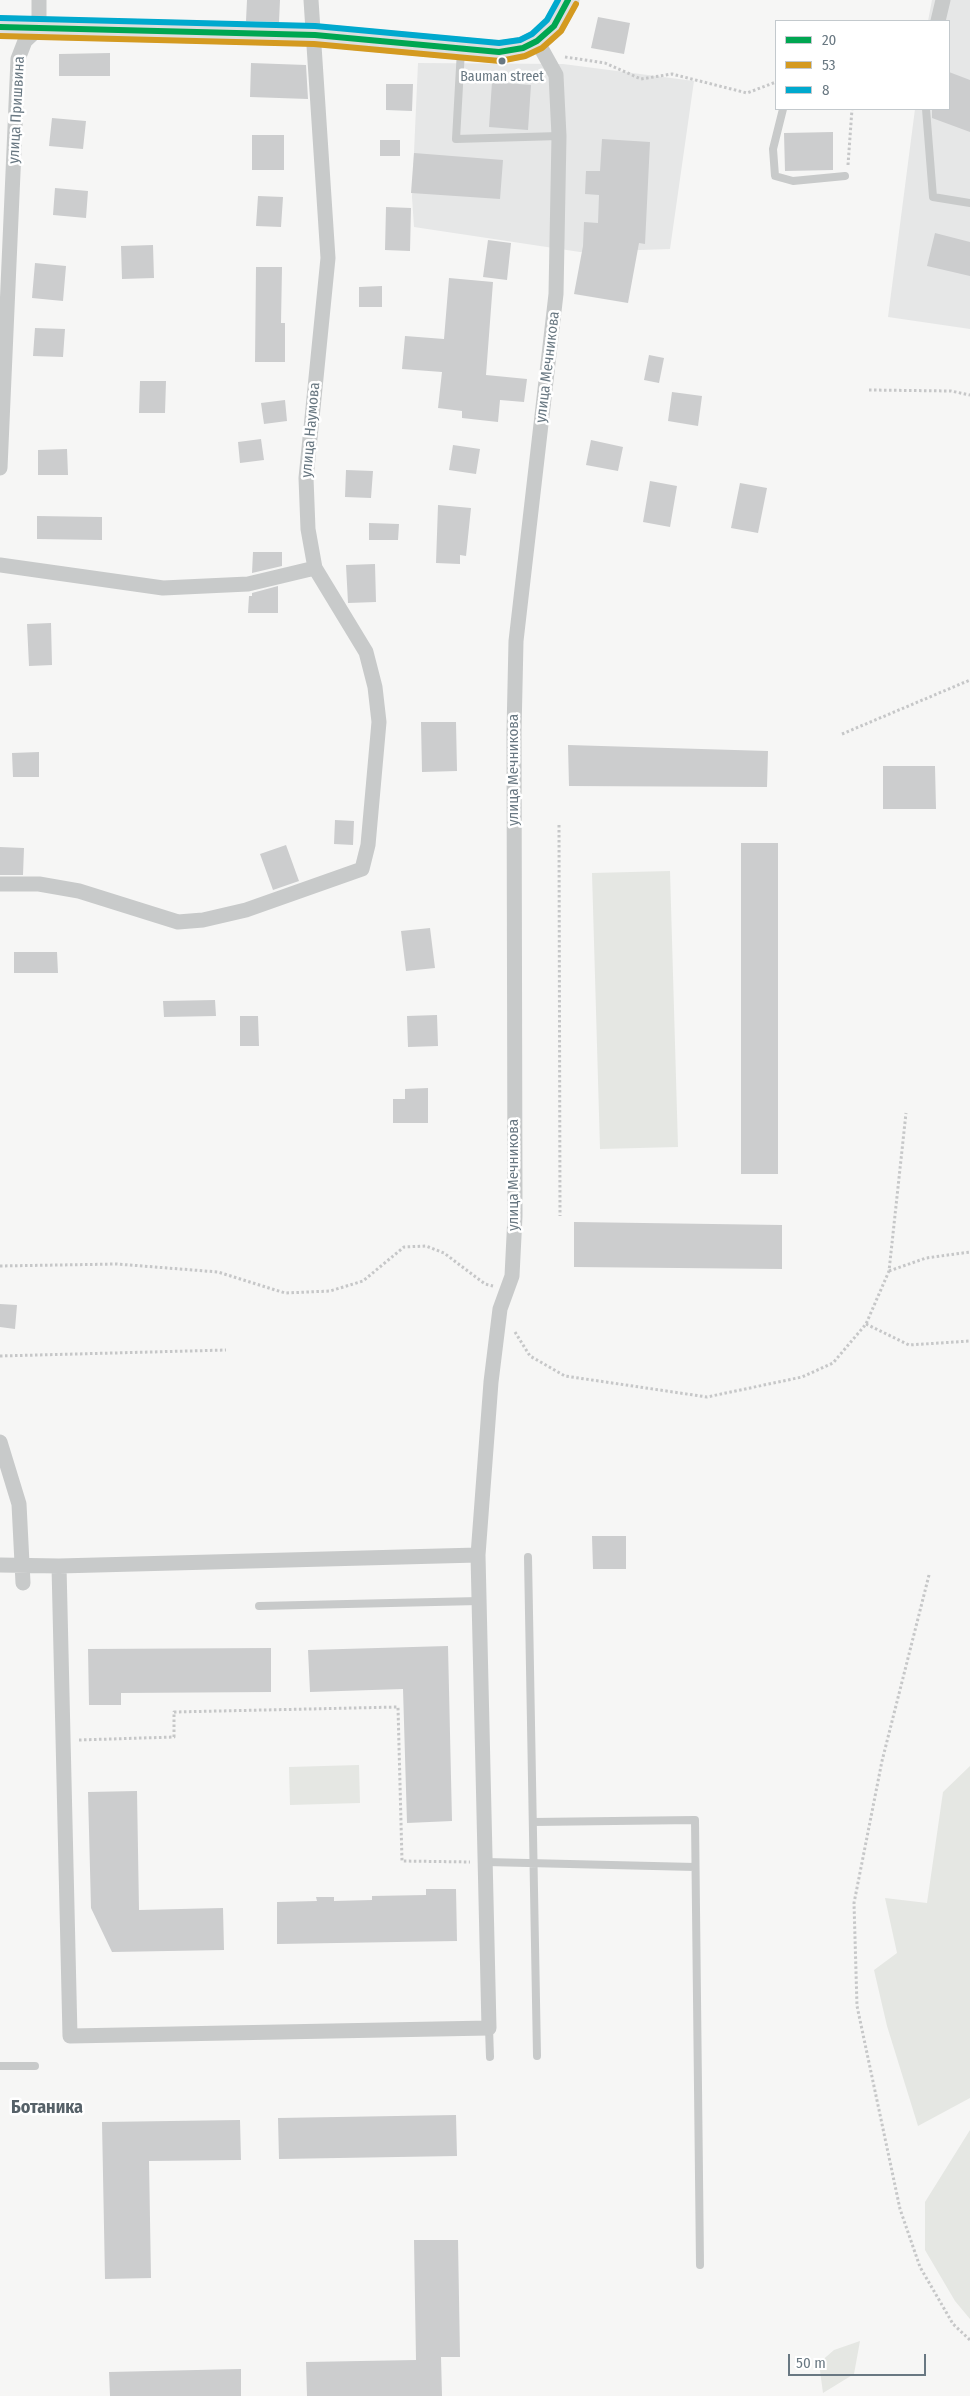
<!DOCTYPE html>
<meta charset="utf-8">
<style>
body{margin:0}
#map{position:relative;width:970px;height:2396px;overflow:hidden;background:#f6f6f5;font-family:"Fira Sans Condensed",sans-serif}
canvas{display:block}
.legend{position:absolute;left:775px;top:20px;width:175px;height:90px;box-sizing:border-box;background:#fff;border:1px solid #c3c9cd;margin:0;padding:6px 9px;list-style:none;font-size:15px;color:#697882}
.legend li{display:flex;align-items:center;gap:10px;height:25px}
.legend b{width:25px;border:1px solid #c3c9cd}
.scale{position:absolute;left:788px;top:2354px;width:138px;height:22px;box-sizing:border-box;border:2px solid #697882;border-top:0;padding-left:6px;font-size:15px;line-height:18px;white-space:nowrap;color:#697882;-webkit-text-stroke:4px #fff;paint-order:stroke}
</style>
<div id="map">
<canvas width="970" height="2396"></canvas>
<ul class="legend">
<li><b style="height:6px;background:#00a651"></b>20</li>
<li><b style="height:6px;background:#d49a20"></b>53</li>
<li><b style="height:6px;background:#00a9ce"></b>8</li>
</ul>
<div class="scale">50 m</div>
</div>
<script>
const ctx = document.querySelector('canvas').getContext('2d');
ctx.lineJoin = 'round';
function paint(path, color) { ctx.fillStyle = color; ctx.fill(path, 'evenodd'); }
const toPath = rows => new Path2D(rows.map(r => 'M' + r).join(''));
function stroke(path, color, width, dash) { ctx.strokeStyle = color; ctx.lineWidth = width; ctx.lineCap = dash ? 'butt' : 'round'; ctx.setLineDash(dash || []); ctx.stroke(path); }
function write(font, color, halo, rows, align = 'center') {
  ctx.font = font + ' "Fira Sans Condensed",sans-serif'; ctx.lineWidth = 5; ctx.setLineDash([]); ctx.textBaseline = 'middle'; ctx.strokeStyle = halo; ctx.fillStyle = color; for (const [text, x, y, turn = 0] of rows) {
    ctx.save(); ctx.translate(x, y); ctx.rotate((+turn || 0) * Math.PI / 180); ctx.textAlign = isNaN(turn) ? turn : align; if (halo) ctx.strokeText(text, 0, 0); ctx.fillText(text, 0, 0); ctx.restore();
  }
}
paint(toPath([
 [932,0,970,0,970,329,888,317,915,109,949,109,949,21,928,21],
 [418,63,563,64,694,81,670,249,580,252,414,227,412,197]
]), '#e6e7e7');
paint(toPath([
 [670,871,678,1147,600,1149,592,873],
 [359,1765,360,1803,290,1805,289,1767],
 [970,1766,970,2098,918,2126,887,2026,874,1970,897,1953,885,1898,927,1903,943,1792],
 [970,2130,970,2319,955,2301,925,2250,925,2202],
 [860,2341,854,2374,823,2393,819,2363,834,2350]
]), '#e5e7e3');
paint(toPath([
 [247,0,280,0,279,22,246,21],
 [598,17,630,23,624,54,591,48],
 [110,53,110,76,59,76,59,54],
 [251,63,306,65,308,99,250,97],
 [949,72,970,80,970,132,932,118,932,109,949,109],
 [492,82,531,85,528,130,489,127],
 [386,84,413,84,412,111,386,110],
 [52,118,86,121,83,149,49,146],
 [833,132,833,170,785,171,784,133],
 [252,135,284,135,284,170,252,170],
 [602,139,650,142,645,244,639,243,628,303,574,294,583,246,584,222,598,223,599,195,585,194,586,171,600,171],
 [380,140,400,140,400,156,380,156],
 [414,153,503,160,500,199,411,193],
 [55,188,88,191,86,218,53,215],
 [258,196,283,197,281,227,256,226],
 [386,207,411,208,410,251,385,250],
 [935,233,970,242,970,276,927,266],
 [488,240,511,243,507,280,483,277],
 [153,245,154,278,122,279,121,246],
 [35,263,66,266,63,301,32,298],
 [256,267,282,267,281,323,285,323,285,362,255,362],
 [449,278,493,282,486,375,527,379,524,402,500,400,498,422,462,418,462,411,438,408,442,372,402,369,405,336,444,339],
 [382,286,382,307,359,307,359,287],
 [35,328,65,329,63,357,33,356],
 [649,355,664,358,659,383,644,380],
 [140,381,166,381,165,413,139,413],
 [672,392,702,396,698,426,668,421],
 [285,400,287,421,264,424,261,403],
 [261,439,264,460,240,463,238,442],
 [591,440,623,447,618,471,586,465],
 [453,445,480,449,476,474,449,470],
 [67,449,68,475,38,475,38,450],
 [346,470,373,471,371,498,345,497],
 [650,481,677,486,670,527,643,522],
 [740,483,767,488,758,533,731,528],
 [438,505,471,508,466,556,460,555,460,564,436,563],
 [37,516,102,517,102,540,37,539],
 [369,523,399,524,398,540,369,540],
 [253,552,282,552,282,566,252,573],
 [375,564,376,602,348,603,346,565],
 [278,586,278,613,248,613,249,596,252,596,252,593],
 [51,623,52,665,29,666,27,624],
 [421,722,456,722,457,771,422,772],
 [568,745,768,751,767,787,569,786],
 [39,752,39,777,13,777,12,753],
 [883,766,935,766,936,809,883,809],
 [335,820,354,821,353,845,334,844],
 [741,843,778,843,778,1174,741,1174],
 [286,845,299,881,273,890,260,854],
 [0,847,24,848,23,875,0,875],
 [430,928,435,968,406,971,401,931],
 [14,952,57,952,58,973,14,973],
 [215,1000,216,1016,164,1017,163,1001],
 [437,1015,438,1046,408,1047,407,1016],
 [240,1016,258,1016,259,1046,240,1046],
 [428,1088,428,1123,393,1123,393,1099,405,1099,405,1089],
 [574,1222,782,1225,782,1269,574,1267],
 [0,1304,17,1305,15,1329,0,1327],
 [592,1536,626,1536,626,1569,593,1569],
 [448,1646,452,1821,407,1823,403,1689,310,1692,308,1650],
 [271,1648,271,1692,121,1693,121,1705,89,1705,88,1649],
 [137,1791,139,1910,223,1908,224,1950,112,1952,91,1908,88,1792],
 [426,1889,456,1889,457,1941,277,1944,277,1902,317,1901,316,1897,334,1897,334,1901,372,1900,372,1896,426,1895],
 [456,2115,457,2156,279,2159,278,2118],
 [240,2120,241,2160,149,2161,151,2278,105,2279,102,2122],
 [414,2240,458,2240,460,2357,441,2357,442,2396,307,2396,306,2362,416,2360],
 [241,2369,241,2396,110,2396,109,2372]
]), '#cccdce');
const secondary = toPath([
 [0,27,315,35,499,52,523,48,537,41,554,26,568,0]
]);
stroke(secondary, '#d2d3d3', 23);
stroke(toPath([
 [565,57,605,63,641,79,672,74,747,93,776,82],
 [848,165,852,109],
 [869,390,951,391,970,395],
 [842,734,970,680],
 [559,825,560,1216],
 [0,1266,117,1264,218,1272,285,1293,330,1291,363,1281,404,1247,426,1246,444,1253,485,1284,493,1286],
 [889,1271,926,1258,970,1252],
 [866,1324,909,1345,970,1341],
 [515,1332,530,1356,565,1376,707,1397,802,1377,833,1363,866,1324,889,1271,906,1113],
 [0,1356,226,1350],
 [929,1575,882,1761,854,1903,857,2006,900,2209,920,2267,953,2324,970,2340],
 [79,1740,174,1737,174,1712,398,1707,402,1861,470,1862]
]), '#c6c7c8', 3, [2.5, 2.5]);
stroke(toPath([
 [461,50,456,139,559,136],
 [783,109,773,149,775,176,793,181,845,176],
 [926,109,933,197,970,203],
 [528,1557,537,2056],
 [259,1606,479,1601],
 [533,1822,695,1820,700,2265],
 [486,1862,695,1867],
 [489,2028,490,2057],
 [0,2066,35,2066]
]), '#c8caca', 8);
stroke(toPath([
 [938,21,943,0],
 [0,468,18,59,25,41,39,28,39,0],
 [0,565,163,588,248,584,315,568],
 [0,884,39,884,79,891,178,922,203,920,246,910,362,869,368,845,379,722,375,687,366,652,315,568,308,529,306,478,328,258,311,0],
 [0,1442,19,1504,23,1583],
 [0,1565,59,1566,478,1555],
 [59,1566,70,2036,489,2028,478,1555,491,1382,500,1309,512,1276,515,1216,514,732,516,641,556,294,559,136,556,75,537,41]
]), '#c8caca', 15);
stroke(secondary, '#dddedf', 21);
stroke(toPath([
 [0,27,315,35,499,52,523,48,537,41,554,26,568,0]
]), '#00a651', 6);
stroke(toPath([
 [0,36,314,44,500,61,525,56,542,48,561,31,576,4]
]), '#d49a20', 6);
stroke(toPath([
 [0,18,315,26,499,43,520,40,532,34,547,20,558,0]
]), '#00a9ce', 6);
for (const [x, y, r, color] of [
 [502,61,4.5,"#697882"]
]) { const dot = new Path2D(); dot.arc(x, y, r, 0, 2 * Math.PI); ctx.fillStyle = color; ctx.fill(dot); stroke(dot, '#fff', 2); }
write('14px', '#697882', '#fff', [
 ["Bauman street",502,77]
]);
write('15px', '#697882', '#fff', [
 ["улица Пришвина",17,110,-87],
 ["улица Мечникова",548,367,-83],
 ["улица Наумова",311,430,-85],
 ["улица Мечникова",514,770,-90],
 ["улица Мечникова",514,1175,-90]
]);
write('bold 18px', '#566168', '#fff', [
 ["Ботаника",47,2108]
]);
</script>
